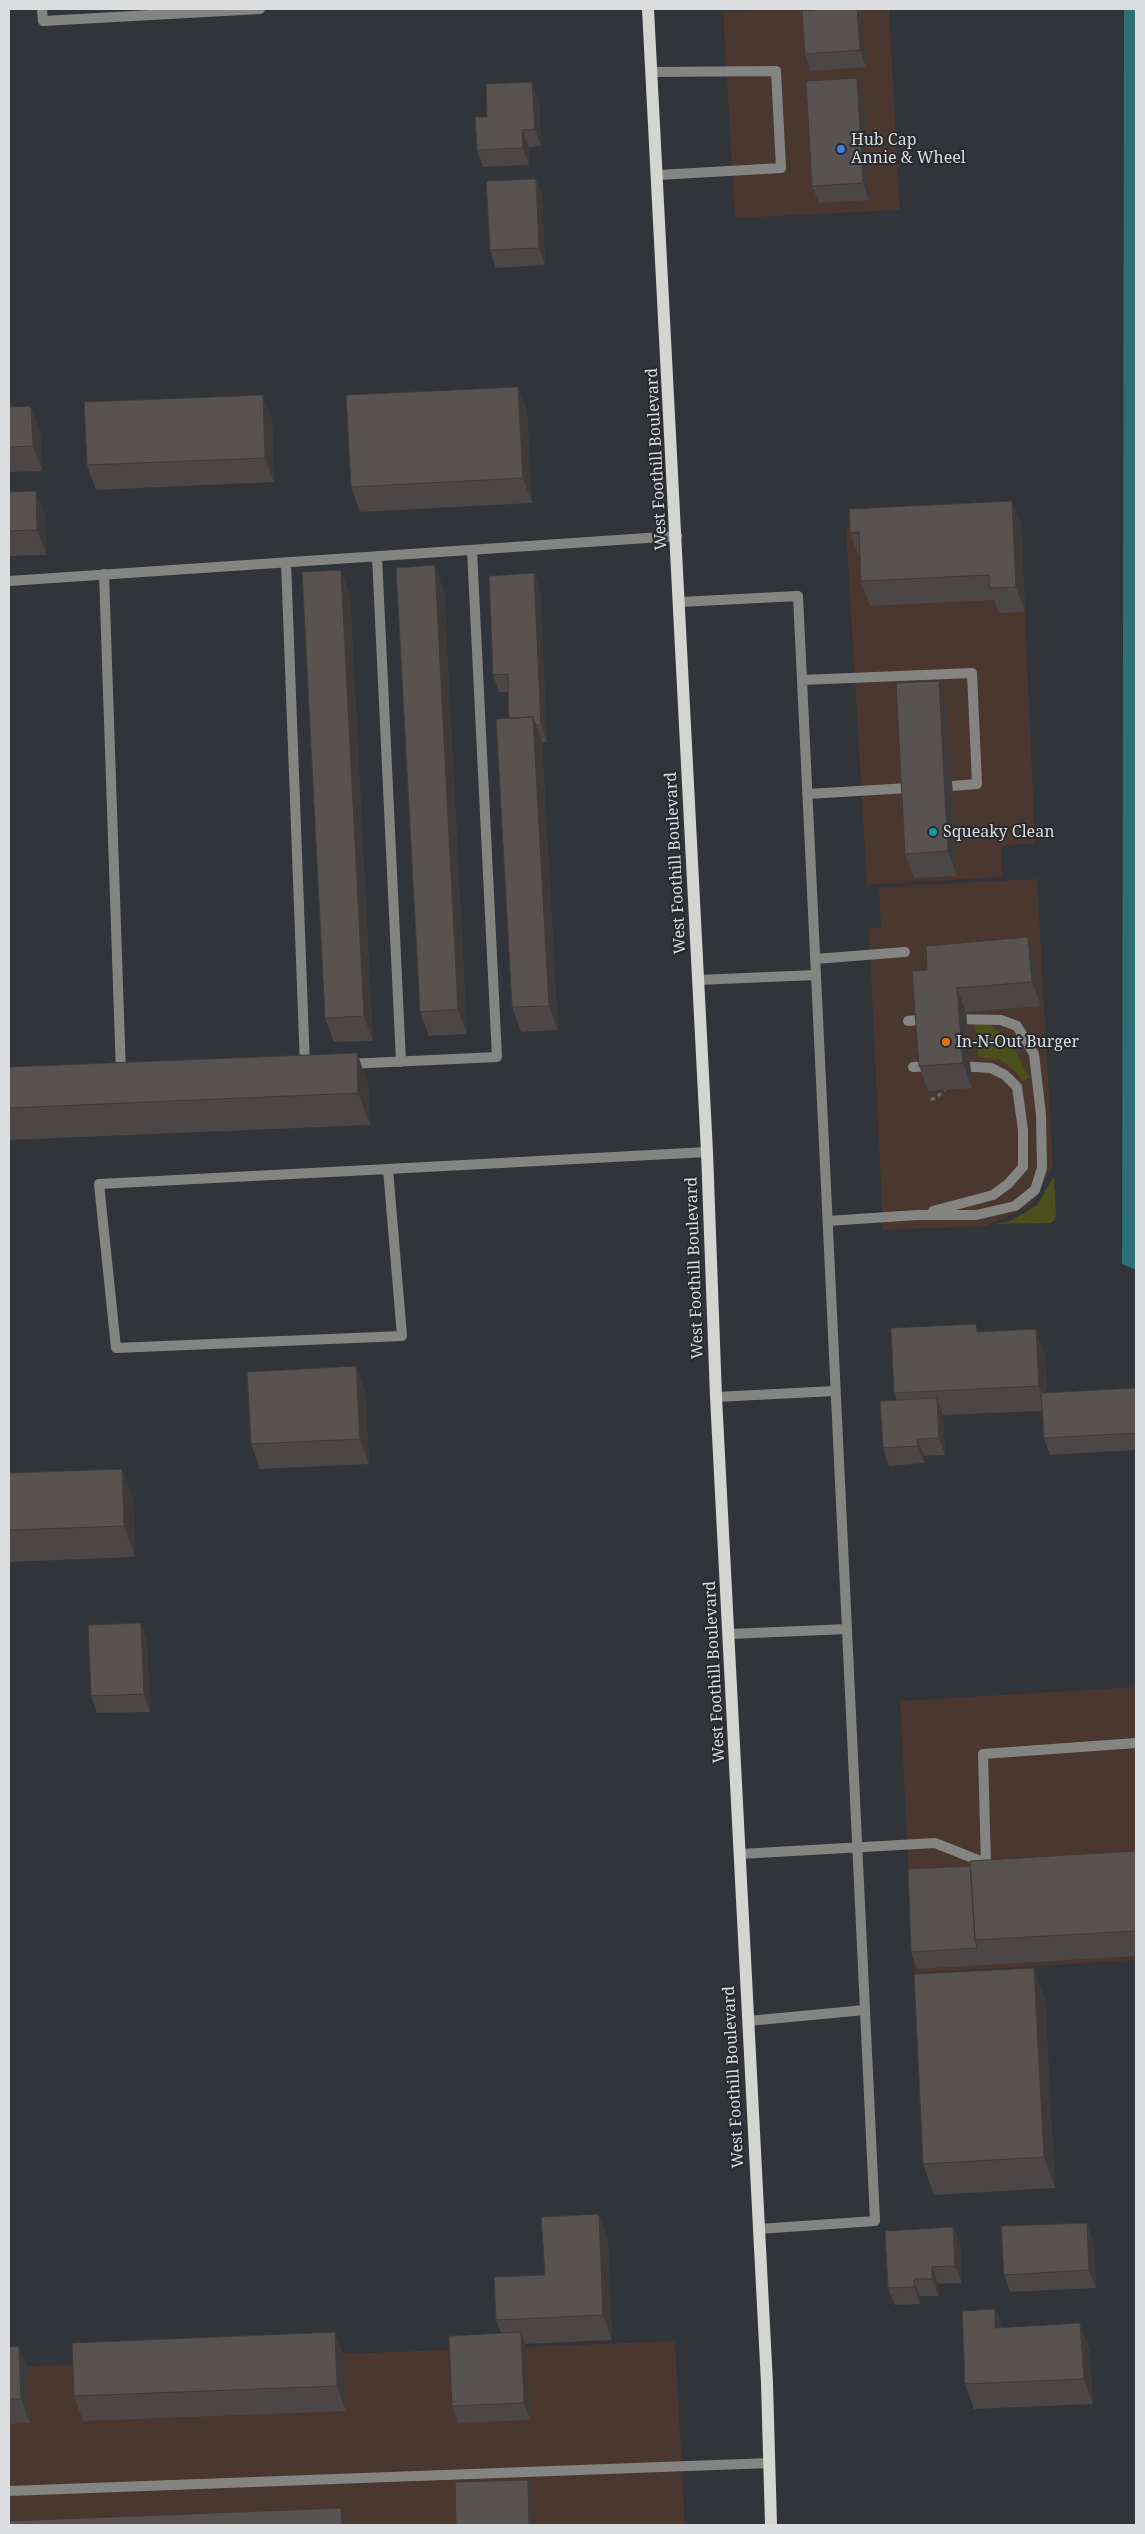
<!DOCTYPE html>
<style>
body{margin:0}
#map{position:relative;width:1145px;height:2534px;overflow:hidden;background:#313438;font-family:"Noto Serif",serif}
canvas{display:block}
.frame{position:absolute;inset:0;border:10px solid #dbdddf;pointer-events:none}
</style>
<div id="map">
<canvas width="1145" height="2534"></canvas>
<div class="frame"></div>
</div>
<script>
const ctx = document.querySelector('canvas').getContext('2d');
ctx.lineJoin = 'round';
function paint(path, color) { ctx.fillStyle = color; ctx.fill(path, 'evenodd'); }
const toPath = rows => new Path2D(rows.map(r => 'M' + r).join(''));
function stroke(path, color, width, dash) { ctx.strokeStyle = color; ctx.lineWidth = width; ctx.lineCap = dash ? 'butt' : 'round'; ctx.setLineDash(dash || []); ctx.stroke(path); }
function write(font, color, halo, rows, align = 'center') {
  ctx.font = font + ' "Noto Serif",serif'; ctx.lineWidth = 4; ctx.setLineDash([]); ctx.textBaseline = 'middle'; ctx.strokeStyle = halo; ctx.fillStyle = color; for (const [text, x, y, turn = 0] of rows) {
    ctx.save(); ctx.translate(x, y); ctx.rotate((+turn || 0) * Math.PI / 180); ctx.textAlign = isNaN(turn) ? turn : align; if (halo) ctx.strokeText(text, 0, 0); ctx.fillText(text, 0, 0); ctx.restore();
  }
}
paint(toPath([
 [770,9,889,9,900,210,735,218,723,12],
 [1021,521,1035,843,1001,846,1002,877,867,885,846,528],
 [1037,879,1053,1165,1031,1205,987,1226,883,1230,869,929,881,927,879,887],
 [1136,1687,1136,1960,914,1973,900,1701],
 [675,2341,685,2525,9,2525,9,2367]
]), '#4a372f');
paint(toPath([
 [975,1023,990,1025,1012,1043,1029,1078,1023,1081,1014,1070,1001,1060,978,1057],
 [1054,1176,1056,1216,1051,1223,994,1224,1010,1221,1037,1205]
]), '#4b4f1c');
paint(toPath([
 [1124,9,1136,9,1136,1270,1122,1264]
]), '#2e6f74');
stroke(toPath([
 [931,1100,945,1091]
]), '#6a6d70', 3, [4, 4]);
stroke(toPath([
 [42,9,43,21,260,9],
 [652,72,776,71,781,168,658,175],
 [377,556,401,1062],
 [286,562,305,1066],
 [104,574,121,1074],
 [9,581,677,536],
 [680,602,798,596,802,680,875,2221,758,2229],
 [802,680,972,673,977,784,952,786],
 [807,794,909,788],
 [815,959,905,952],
 [698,980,816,975],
 [908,1021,929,1019],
 [347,1064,497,1057,472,550],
 [913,1067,933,1066],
 [388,1169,402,1336,116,1348,99,1184,388,1169,707,1152],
 [933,1211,993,1195,1008,1184,1023,1167,1023,1130,1017,1087,1005,1075,991,1068,958,1066],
 [828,1221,917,1215,976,1215,1015,1206,1035,1190,1042,1168,1041,1115,1034,1054,1017,1026,1001,1020,953,1019],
 [716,1397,835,1391],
 [730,1634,847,1629],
 [740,1854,935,1843,988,1864],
 [986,1864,983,1754,1136,1743],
 [748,2021,865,2010],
 [9,2491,770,2463]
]), '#848482', 10);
stroke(toPath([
 [648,9,707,1152,716,1397,767,2383,771,2525]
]), '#d4d4d0', 12);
paint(toPath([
 [828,9,858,9,863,24,866,67,811,71,805,54],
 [864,95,869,200,819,203,812,186],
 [539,99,541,146,529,147,529,165,483,167,477,150,487,117],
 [536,179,542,196,545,265,496,268,490,250],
 [518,387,527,411,532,503,360,512,351,487],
 [9,407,40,431,42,471,9,472],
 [272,419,274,482,96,490,87,465],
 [36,491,45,516,46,555,9,556,9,492],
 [1012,501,1021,526,1025,612,999,613,994,600,870,606,861,581,860,557,859,557,850,533],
 [534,573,540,591,547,742,542,742,558,1030,521,1032,512,1007,509,718,508,692,499,692,493,675],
 [444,590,467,1034,429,1036,420,1012],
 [350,595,373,1041,334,1042,325,1018],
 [948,706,957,876,914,878,905,854],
 [1028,937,1037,962,1041,1006,966,1012,972,1088,928,1091,919,1066,927,970],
 [357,1053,368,1084,370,1125,9,1140,9,1067],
 [979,1332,1045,1354,1047,1393,1136,1388,1136,1450,1050,1455,1044,1438,1042,1411,943,1415,945,1455,924,1456,924,1463,889,1466,883,1448,897,1400,894,1393],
 [356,1366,365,1391,369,1464,260,1469,251,1444],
 [122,1469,133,1500,135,1557,9,1562,9,1473],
 [147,1640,150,1712,97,1713,91,1696],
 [1136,1851,1136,1956,917,1969,911,1952,970,1866],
 [1045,1999,1055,2188,934,2195,923,2164],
 [599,2214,608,2239,612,2340,525,2344,527,2350,530,2420,458,2423,452,2406,501,2333,496,2320,545,2275],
 [953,2227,960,2244,962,2283,938,2284,939,2296,920,2296,920,2304,895,2305,888,2288],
 [1093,2240,1096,2288,1010,2292,1004,2275],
 [995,2309,1002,2327,1089,2347,1093,2404,974,2409,965,2384],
 [19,2346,28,2371,30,2423,9,2424,9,2347],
 [344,2357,346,2411,83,2421,74,2396]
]), '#4c4746');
paint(toPath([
 [857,9,863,24,866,67,860,50],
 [857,78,864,95,869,200,863,183],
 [532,82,539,99,541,146,535,129],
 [522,130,529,147,529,165,523,148],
 [536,179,542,196,545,265,539,248],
 [518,387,527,411,532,503,523,478],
 [263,395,272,419,274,482,265,458],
 [31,406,40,431,42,471,33,446],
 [36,491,45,516,46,555,37,530],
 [1012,501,1021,526,1025,612,1016,587],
 [435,565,444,590,467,1034,458,1009],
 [341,570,350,595,373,1041,364,1016],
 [534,573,540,591,547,742,541,725],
 [939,681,948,706,957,876,948,851],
 [533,717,542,742,558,1030,549,1006],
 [1028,937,1037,962,1041,1006,1032,982],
 [957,988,966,1012,972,1088,963,1063],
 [357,1053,368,1084,370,1125,358,1093],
 [1036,1329,1045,1354,1048,1410,1039,1386],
 [356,1366,365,1391,369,1464,360,1439],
 [937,1398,943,1416,945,1455,939,1438],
 [917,1439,924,1456,924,1463,918,1446],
 [122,1469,133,1500,135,1557,124,1526],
 [141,1623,147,1640,150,1712,144,1694],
 [1034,1968,1045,1999,1055,2188,1044,2157],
 [599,2214,608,2239,612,2340,603,2315],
 [1087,2223,1093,2240,1096,2288,1089,2270],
 [953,2227,960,2244,962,2283,955,2266],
 [932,2267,938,2284,939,2296,932,2279],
 [914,2279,920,2296,920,2304,914,2287],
 [995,2309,1004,2334,995,2328],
 [1080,2323,1089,2347,1093,2404,1084,2379],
 [335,2332,344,2357,346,2411,337,2386],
 [521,2332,527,2350,530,2420,524,2403],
 [19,2346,28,2371,30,2423,21,2399],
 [528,2480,534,2497,535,2525,529,2525],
 [341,2508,348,2525,342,2525]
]), '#3e3a39');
const building = toPath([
 [828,9,857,9,860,50,805,54,802,11,828,9],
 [857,78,863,183,812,186,806,81,857,78],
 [532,82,535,129,522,130,523,148,477,150,475,117,487,117,486,84,532,82],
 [536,179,539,248,490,250,486,181,536,179],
 [518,387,523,478,351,487,346,395,518,387],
 [263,395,265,458,87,465,84,402,263,395],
 [31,406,33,446,9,447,9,407,31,406],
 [36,491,37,530,9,531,9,492,36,491],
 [1012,501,1016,587,990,588,989,575,861,581,859,532,850,533,849,509,1012,501],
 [435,565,458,1009,420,1012,396,568,435,565],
 [341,570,364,1016,325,1018,302,572,341,570],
 [534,573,541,725,536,725,533,717,509,718,508,674,493,675,489,576,534,573],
 [939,681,948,851,905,854,896,683,939,681],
 [533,717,549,1006,512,1007,496,719,533,717],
 [1028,937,1032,982,957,988,963,1063,919,1066,912,971,927,970,926,946,1028,937],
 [357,1053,358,1093,9,1108,9,1067,357,1053],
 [976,1324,977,1332,1036,1329,1039,1386,894,1393,891,1328,976,1324],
 [356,1366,360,1439,251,1444,247,1372,356,1366],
 [1136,1388,1136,1433,1044,1438,1041,1393,1136,1388],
 [937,1398,939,1438,917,1439,918,1446,883,1448,880,1401,937,1398],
 [122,1469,124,1526,9,1530,9,1473,122,1469],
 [141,1623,144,1694,91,1696,88,1625,141,1623],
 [1136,1851,1136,1931,975,1940,970,1861,1136,1851],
 [970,1866,975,1940,977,1948,911,1952,908,1869,970,1866],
 [1034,1968,1044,2157,923,2164,914,1974,1034,1968],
 [599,2214,603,2315,496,2320,494,2277,545,2275,541,2217,599,2214],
 [1087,2223,1089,2270,1004,2275,1001,2226,1087,2223],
 [953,2227,955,2266,932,2267,932,2279,914,2279,914,2287,888,2288,885,2231,953,2227],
 [995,2309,995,2328,1080,2323,1084,2379,965,2384,962,2311,995,2309],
 [335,2332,337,2386,74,2396,72,2343,335,2332],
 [521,2332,524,2403,452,2406,449,2336,521,2332],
 [19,2346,21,2399,9,2399,9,2347,19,2346],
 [528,2480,529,2525,456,2525,455,2482,528,2480],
 [341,2508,342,2525,9,2525,9,2521,341,2508]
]);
paint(building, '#585351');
stroke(building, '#3e3a39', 1);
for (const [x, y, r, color] of [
 [841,149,5,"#3f7fe0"],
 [933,832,5,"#0f9aa8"],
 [946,1042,5,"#e8710a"]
]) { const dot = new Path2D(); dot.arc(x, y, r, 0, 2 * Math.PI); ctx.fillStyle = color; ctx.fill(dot); stroke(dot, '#282a2e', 2); }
write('16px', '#dbdddf', '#282a2e', [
 ["Hub Cap",851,140],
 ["Annie & Wheel",851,158],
 ["Squeaky Clean",943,832],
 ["In-N-Out Burger",956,1042]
], 'left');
write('16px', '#dbdddf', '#282a2e', [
 ["West Foothill Boulevard",657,459,-93],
 ["West Foothill Boulevard",676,863,-93],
 ["West Foothill Boulevard",695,1268,-92],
 ["West Foothill Boulevard",715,1672,-93],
 ["West Foothill Boulevard",734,2077,-93]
]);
</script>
